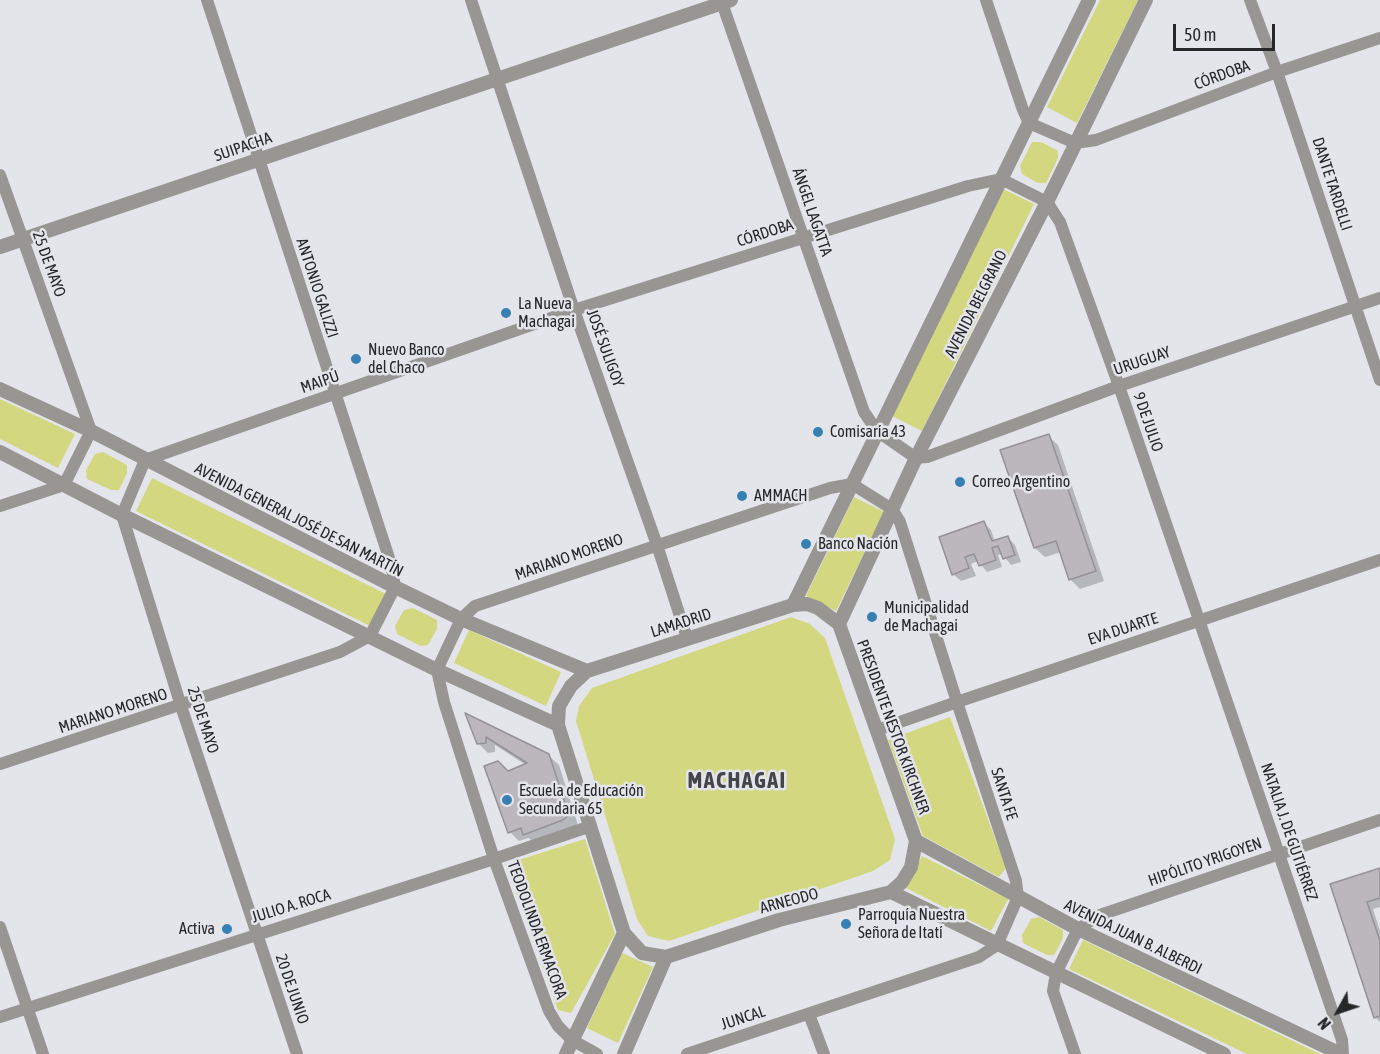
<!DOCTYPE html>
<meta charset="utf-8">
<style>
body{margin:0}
#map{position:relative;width:1380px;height:1054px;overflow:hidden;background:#e3e5eb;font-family:"Asap Condensed",sans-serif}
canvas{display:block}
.north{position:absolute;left:1308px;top:982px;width:60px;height:60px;-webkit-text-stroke:4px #e3e5eb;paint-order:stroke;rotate:230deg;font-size:16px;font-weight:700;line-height:24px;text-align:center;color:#27272a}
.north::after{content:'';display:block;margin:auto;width:21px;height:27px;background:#27272a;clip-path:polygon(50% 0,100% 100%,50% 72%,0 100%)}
.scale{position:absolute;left:1173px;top:24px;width:102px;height:27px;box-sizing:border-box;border:3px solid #27272a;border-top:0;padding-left:8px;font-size:18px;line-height:21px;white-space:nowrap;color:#27272a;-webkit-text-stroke:4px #e3e5eb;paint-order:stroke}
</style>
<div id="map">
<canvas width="1380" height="1054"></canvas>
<div class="north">N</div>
<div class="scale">50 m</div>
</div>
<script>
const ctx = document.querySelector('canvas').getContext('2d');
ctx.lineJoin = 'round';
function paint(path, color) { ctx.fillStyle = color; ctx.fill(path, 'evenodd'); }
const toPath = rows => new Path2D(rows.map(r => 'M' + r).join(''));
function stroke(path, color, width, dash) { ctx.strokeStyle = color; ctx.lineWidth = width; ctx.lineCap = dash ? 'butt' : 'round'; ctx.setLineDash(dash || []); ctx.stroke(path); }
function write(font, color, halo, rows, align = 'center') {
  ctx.font = font + ' "Asap Condensed",sans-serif'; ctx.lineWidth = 5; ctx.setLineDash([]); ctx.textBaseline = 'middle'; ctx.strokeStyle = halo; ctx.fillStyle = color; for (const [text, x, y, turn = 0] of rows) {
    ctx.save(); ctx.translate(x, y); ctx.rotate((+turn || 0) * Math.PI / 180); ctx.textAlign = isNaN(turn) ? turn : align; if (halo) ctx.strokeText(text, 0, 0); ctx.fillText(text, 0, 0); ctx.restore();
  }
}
paint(toPath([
 [1100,0,1138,0,1077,123,1047,107],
 [1032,142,1041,142,1058,151,1058,158,1046,183,1038,183,1022,174,1020,166],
 [1003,189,1034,204,922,431,892,416],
 [0,399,75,434,58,468,0,439],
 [103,452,127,465,127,473,119,490,111,490,87,479,86,470,95,454],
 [152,478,386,594,370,626,136,511],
 [854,497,884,512,836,611,806,596],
 [413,608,437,620,437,629,428,645,421,646,397,634,395,626,404,610],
 [791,617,810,624,825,638,895,839,890,860,873,871,669,941,648,936,637,919,576,721,579,706,592,688],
 [469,630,561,672,546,706,454,663],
 [950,717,1006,868,999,877,923,836,888,740],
 [585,839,615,934,571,1013,558,1010,506,864],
 [922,856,1008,899,991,931,906,888],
 [1039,917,1063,930,1063,938,1054,955,1047,955,1023,943,1022,935,1031,919],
 [1083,940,1320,1054,1247,1054,1069,969],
 [622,953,653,967,618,1043,587,1028]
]), '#d3d77f');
paint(toPath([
 [1048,436,1058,445,1104,581,1080,589,1070,579,1061,552,1045,557,1035,548],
 [984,523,991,530,995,542,1007,537,1015,545,1021,562,1011,565,1002,554,998,555,1002,567,987,572,978,561,971,564,976,576,961,581,953,574],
 [468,716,548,755,559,765,578,825,534,843,529,838,519,841,510,832,508,772,526,765,495,745,495,752,488,753,478,743],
 [1380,869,1380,907,1373,909,1380,931,1380,1022,1375,1017,1332,885]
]), '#0003');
const building = toPath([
 [1049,434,1096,571,1069,580,1056,541,1034,548,1000,450,1049,434],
 [984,521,992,541,1008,536,1015,555,1003,559,998,546,992,548,996,560,979,566,974,554,965,557,969,568,952,575,939,537,984,521],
 [465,713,549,754,569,815,563,820,523,835,521,828,508,833,484,766,498,761,508,771,527,763,486,737,486,743,477,744,465,713],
 [1380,868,1380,898,1367,902,1380,941,1380,1016,1374,1018,1330,884,1380,868]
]);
paint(building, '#bbb7bd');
stroke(building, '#959197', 1.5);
stroke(toPath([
 [471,0,574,310,657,545,687,638],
 [721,0,864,412,877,431,916,458,927,457,1119,386,1380,298],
 [986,0,1023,110,1029,123,1075,143,1096,140,1277,72,1380,38],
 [1250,0,1277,72,1380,380],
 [0,175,91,431,64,485,0,506],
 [877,730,957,702,1380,560],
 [0,764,340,652,370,636,395,587,391,564,207,0],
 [0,927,43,1054],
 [809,1014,824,1054],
 [0,1017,494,859,591,826],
 [297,1054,181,706,122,515,145,460,574,310,968,186,1001,179,1047,202,1060,222,1119,386,1279,854,1342,1040,1343,1054],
 [597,1054,572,1040,558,1026,549,1011,494,859,444,702,437,670,461,619,475,606,830,488,852,484,892,509,900,522,957,702,1016,881,1018,897,997,945,979,957,687,1054],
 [1075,1054,1053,991,1056,973,1078,929,1100,915,1380,820]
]), '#979693', 12);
stroke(toPath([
 [0,247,731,0],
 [0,389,91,431,395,587,461,619,587,671],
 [0,452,122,515,437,670,558,725],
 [807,604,818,608,839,624,916,841,911,867,902,882,891,892,779,920,666,957,642,953,624,933,558,725,559,706,571,686,587,671,793,605,807,604],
 [793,605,1089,0],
 [839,624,916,458,1047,202,1146,0],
 [916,841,1078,929,1341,1054],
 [891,892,1224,1054],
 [566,1054,624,933],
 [624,1054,666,957]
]), '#979693', 14);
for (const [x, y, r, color] of [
 [506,313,6,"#3780b4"],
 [356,359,6,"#3780b4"],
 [818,432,6,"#3780b4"],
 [960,482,6,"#3780b4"],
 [742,496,6,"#3780b4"],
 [806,544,6,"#3780b4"],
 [872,617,6,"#3780b4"],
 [507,800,6,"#3780b4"],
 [846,924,6,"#3780b4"],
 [227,929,6,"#3780b4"]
]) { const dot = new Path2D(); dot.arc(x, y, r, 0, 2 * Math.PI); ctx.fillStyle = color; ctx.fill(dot); stroke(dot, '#e3e5eb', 2); }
write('16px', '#27272a', '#e3e5eb', [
 ["CÓRDOBA",1222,75,-20],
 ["SUIPACHA",243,147,-19],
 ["DANTE TARDELLI",1332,184,72],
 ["ÁNGEL LAGATTA",812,212,71],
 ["CÓRDOBA",765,233,-18],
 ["25 DE MAYO",49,264,70],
 ["ANTONIO GALIZZI",317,288,72],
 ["AVENIDA BELGRANO",976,304,-63],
 ["JOSÉ SULIGOY",605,348,70],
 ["URUGUAY",1142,361,-19],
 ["MAIPÚ",320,382,-19],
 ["9 DE JULIO",1148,422,71],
 ["AVENIDA GENERAL JOSÉ DE SAN MARTÍN",299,520,27],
 ["MARIANO MORENO",569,557,-19],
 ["LAMADRID",681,623,-18],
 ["EVA DUARTE",1123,629,-18],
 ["MARIANO MORENO",113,711,-18],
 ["25 DE MAYO",203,720,72],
 ["PRESIDENTE NESTOR KIRCHNER",893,727,70],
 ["SANTA FE",1004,794,72],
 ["NATALIA J. DE GUTIÉRREZ",1289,832,71],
 ["HIPÓLITO YRIGOYEN",1205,862,-19],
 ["ARNEODO",789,901,-15],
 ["JULIO A. ROCA",291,906,-17],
 ["TEODOLINDA ERMACORA",537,930,70],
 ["AVENIDA JUAN B. ALBERDI",1133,937,26],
 ["20 DE JUNIO",292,989,71],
 ["JUNCAL",743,1018,-18]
]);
write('16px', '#27272a', '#e3e5eb', [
 ["La Nueva",518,304],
 ["Machagai",518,322],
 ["Nuevo Banco",368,350],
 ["del Chaco",368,368],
 ["Comisaría 43",830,432],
 ["Correo Argentino",972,482],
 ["AMMACH",754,496],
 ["Banco Nación",818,544],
 ["Municipalidad",884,608],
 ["de Machagai",884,626],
 ["Escuela de Educación",519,791],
 ["Secundaria 65",519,809],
 ["Parroquía Nuestra",858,915],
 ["Señora de Itatí",858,933],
 ["Activa",215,929,"right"]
], 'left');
ctx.letterSpacing = '1.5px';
write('bold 22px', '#44454a', '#e3e5eb', [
 ["MACHAGAI",737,781]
]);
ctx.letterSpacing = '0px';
</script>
